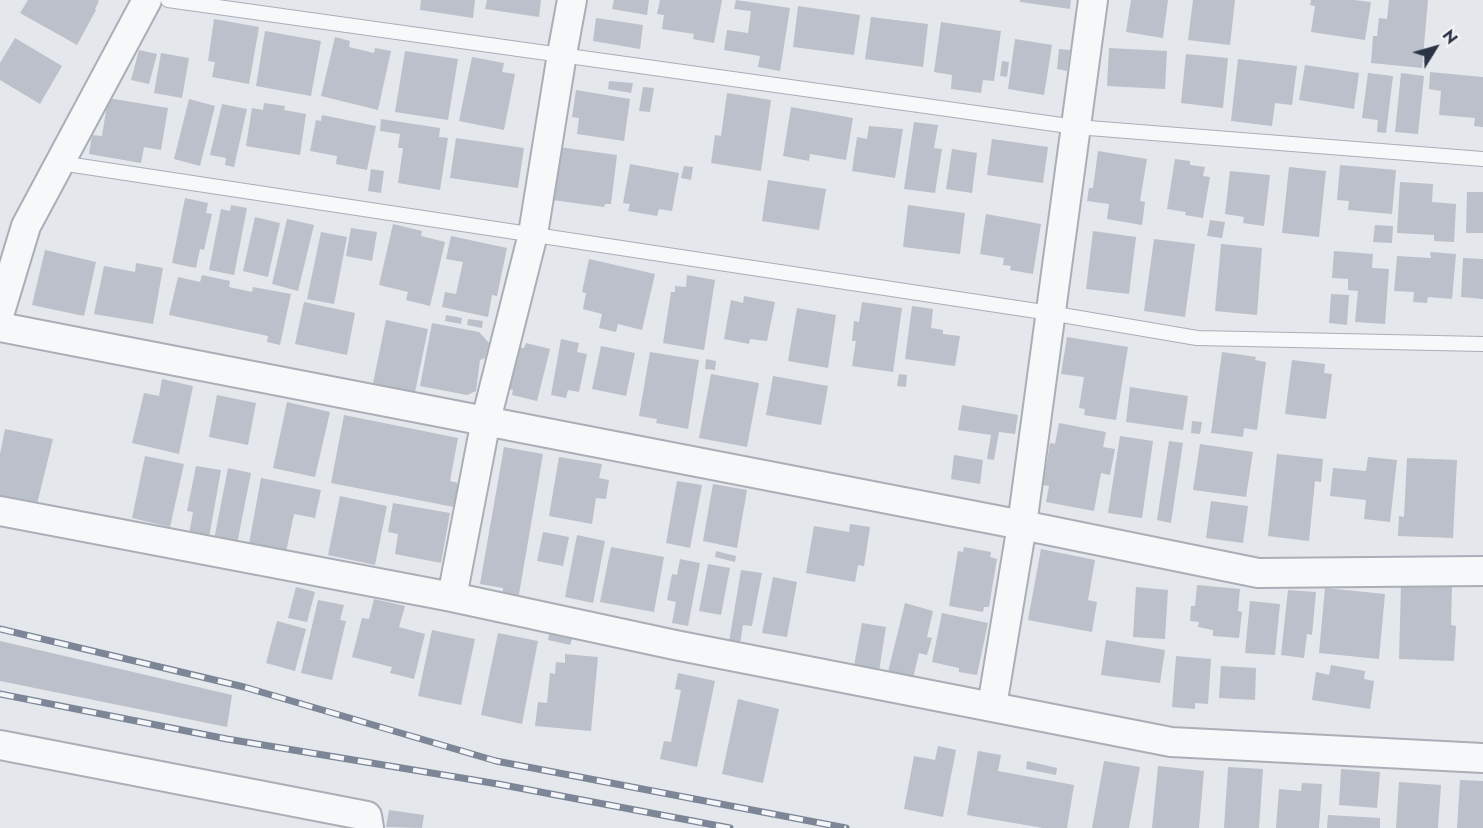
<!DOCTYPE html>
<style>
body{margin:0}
#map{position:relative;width:1483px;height:828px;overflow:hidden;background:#e4e7ec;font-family:Jost,sans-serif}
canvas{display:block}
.north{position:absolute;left:1405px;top:18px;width:60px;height:60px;-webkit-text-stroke:4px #f4f6f9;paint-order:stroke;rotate:53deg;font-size:16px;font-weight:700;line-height:24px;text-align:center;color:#2b3445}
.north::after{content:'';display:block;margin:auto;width:21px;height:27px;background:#2b3445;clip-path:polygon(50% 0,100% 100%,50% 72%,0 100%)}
</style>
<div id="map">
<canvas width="1483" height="828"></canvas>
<div class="north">N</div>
</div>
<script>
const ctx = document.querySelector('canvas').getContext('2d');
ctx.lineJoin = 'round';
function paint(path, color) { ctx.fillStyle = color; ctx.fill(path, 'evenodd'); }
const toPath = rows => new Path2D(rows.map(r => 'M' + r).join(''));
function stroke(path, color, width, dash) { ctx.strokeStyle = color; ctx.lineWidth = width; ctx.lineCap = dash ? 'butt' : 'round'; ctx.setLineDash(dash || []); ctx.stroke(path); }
paint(toPath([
 [28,0,97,0,99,1,95,9,96,10,77,45,20,13],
 [421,0,475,0,473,18,420,10],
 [487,0,541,0,539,17,485,9],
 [614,0,649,0,647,15,612,9],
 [660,0,722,0,714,43,693,39,694,34,662,29,664,15,657,14],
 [736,0,790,8,780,71,758,67,760,56,724,50,727,30,748,33,751,11,734,9],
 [1020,0,1071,0,1070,9,1020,2],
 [1131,0,1168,0,1163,38,1126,32],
 [1193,0,1235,0,1230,45,1188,40],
 [1311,0,1354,0,1371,2,1365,40,1311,32,1315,6,1310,5],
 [1389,0,1428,0,1422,68,1371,63,1373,36,1377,36,1379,18,1387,19],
 [798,6,860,15,854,55,793,47],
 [871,17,928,24,923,67,865,59],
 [596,18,643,25,640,49,593,41],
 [214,19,259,27,249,84,212,77,215,62,208,61],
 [941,22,1001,31,994,81,983,80,981,93,951,89,952,75,934,72],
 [265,31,321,41,311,96,256,86],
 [335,37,350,41,349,47,374,53,375,48,391,51,378,110,321,96],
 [15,38,62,66,40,104,0,80,0,63],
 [1015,39,1052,45,1044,95,1008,89],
 [1109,48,1167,51,1165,89,1107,86],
 [1059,49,1070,50,1067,71,1057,69],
 [139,50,157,54,149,84,131,80],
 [405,51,458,59,448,120,395,112],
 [161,53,189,58,182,98,154,93],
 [1186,54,1228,58,1223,108,1181,103],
 [472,57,504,63,502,72,515,74,504,130,459,121],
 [1238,59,1297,66,1292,105,1275,103,1272,126,1231,121],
 [1002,61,1009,62,1007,77,1000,76],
 [1305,65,1359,73,1354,109,1299,100],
 [1430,72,1483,77,1483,127,1474,126,1475,118,1439,115,1441,91,1429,89],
 [1368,73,1393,76,1386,133,1377,132,1378,120,1362,118],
 [1401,73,1424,76,1418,134,1395,132],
 [609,81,633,83,631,93,608,89],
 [643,87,654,88,650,112,639,111],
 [576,90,630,99,624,141,577,134,579,118,572,117],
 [727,93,771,100,761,171,711,163,715,135,721,136],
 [108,98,168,108,161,150,144,147,141,163,89,154,92,135,102,136],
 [189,99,215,106,200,166,174,159],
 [264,103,285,106,284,110,306,114,300,155,246,146,252,108,263,110],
 [222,104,247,109,234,167,225,165,226,158,210,155],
 [791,107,853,118,846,160,810,154,809,161,783,156],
 [322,115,376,126,367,170,336,164,337,156,310,151,316,120,321,121],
 [381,119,440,128,439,137,448,138,440,190,398,183,403,148,398,148,400,134,380,131],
 [914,122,938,125,934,148,942,149,935,193,904,189],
 [869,126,903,129,895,178,852,171,857,137,867,139],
 [456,138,524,148,518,188,450,178],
 [992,139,1048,147,1043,183,987,175],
 [559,147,617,155,611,204,605,204,604,207,552,200],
 [952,149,977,153,972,193,946,189],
 [1098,151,1147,159,1140,201,1145,202,1142,225,1107,219,1109,204,1087,201,1089,188,1093,188],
 [1175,159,1190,161,1190,165,1205,167,1203,176,1210,177,1203,218,1185,215,1186,212,1167,209],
 [630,164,679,173,672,211,659,209,657,216,628,211,630,204,623,203],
 [1340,165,1396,170,1392,214,1348,210,1349,201,1337,200],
 [684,166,693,167,691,180,681,178],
 [1289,167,1326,171,1319,237,1282,233],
 [371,169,384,171,381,193,368,191],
 [1230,171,1270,175,1264,226,1243,223,1244,217,1225,214],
 [768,180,826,189,819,230,762,221],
 [1400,182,1433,184,1432,202,1456,204,1454,242,1434,241,1434,235,1397,233],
 [1467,192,1483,192,1483,233,1466,233],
 [185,198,208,203,206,213,212,214,204,250,200,249,196,268,172,263],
 [231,205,247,208,234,275,209,270,221,209,230,211],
 [908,205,965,213,960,254,903,247],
 [986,214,1041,224,1033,274,1010,270,1011,266,1003,265,1004,258,980,254],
 [255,217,280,223,268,277,243,271],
 [287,219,314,225,298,291,272,284],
 [1210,220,1225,222,1222,238,1207,236],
 [393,224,422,231,421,236,445,242,430,306,406,300,408,292,379,285],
 [1375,225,1393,226,1392,243,1373,242],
 [351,228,377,232,372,261,346,256],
 [1093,231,1136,237,1129,294,1086,289],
 [321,232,347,237,334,304,307,299],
 [451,236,507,248,497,296,492,295,488,317,442,307,445,292,456,294,463,262,446,259],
 [1154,239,1195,244,1185,317,1144,311],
 [1221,244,1262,248,1257,315,1215,311],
 [45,250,96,262,84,316,32,305],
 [1334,251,1373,254,1372,268,1389,269,1385,324,1355,322,1358,291,1348,290,1348,279,1332,278],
 [1430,252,1456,254,1452,299,1428,297,1427,303,1413,302,1414,292,1394,291,1397,256,1431,258],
 [1463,258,1483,259,1483,299,1461,297],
 [589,259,655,274,642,330,618,324,616,332,599,328,602,314,583,309,586,293,582,292],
 [136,263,163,268,153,324,94,314,104,266,135,272],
 [202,275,230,281,229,287,252,292,253,287,291,294,280,345,267,342,268,336,169,315,178,277,200,282],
 [687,275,715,280,704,350,663,343,671,292,675,292,675,286,686,287],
 [1331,294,1349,295,1347,325,1329,323],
 [744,296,775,302,767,341,750,339,749,344,724,339,731,300,743,303],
 [304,302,355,313,347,355,295,344],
 [862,302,902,308,893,372,852,366,856,341,852,341,854,321,859,322],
 [912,306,933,309,931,328,943,330,943,334,960,336,955,366,905,359],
 [797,308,836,315,828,368,788,361],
 [446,315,462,318,461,324,445,321],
 [468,319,483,321,482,328,467,325],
 [386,320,428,329,414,397,372,388],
 [432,323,479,332,489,343,485,358,480,360,476,391,467,395,420,386],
 [1067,337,1128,347,1116,420,1084,415,1085,409,1079,408,1084,377,1061,374],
 [561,339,579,343,577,352,587,354,579,392,568,390,566,398,551,395],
 [526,343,550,349,537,401,512,395,513,390,507,389,516,347,524,348],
 [601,346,635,353,626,396,592,389],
 [650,352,699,360,688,429,656,423,657,419,639,416],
 [1222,352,1256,357,1255,360,1266,362,1257,430,1244,428,1243,437,1211,433],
 [706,359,716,361,715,370,705,369],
 [1292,360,1325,364,1324,373,1332,374,1326,419,1285,414],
 [711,374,759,383,747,447,699,438],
 [899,374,907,375,906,387,897,386],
 [773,376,828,386,821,425,766,415],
 [162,379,193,386,179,454,132,443,144,393,159,396],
 [1130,387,1188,396,1183,430,1126,422],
 [217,395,256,403,248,445,209,437],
 [287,402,330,412,315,477,273,468],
 [962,405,1018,415,1015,434,999,432,994,460,987,459,991,435,958,430],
 [344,415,458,438,450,481,458,483,454,507,331,483],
 [1192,421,1202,422,1200,434,1191,433],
 [1059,423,1106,432,1103,447,1115,449,1110,475,1101,473,1094,511,1046,502,1049,486,1043,485,1050,443,1055,444],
 [5,429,53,439,37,504,0,496,0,454],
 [1120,436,1153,441,1142,518,1108,513],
 [1169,441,1183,443,1171,523,1157,520],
 [1200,444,1253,452,1246,497,1193,490],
 [504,447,543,454,518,600,502,596,503,588,480,584],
 [1277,454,1323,459,1321,482,1315,481,1309,541,1268,536],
 [954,455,983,460,980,484,951,479],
 [145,456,184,464,170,527,132,518],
 [559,457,602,464,599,478,609,480,606,499,596,498,592,524,549,516],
 [1368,457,1397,460,1390,522,1364,519,1366,500,1330,496,1333,468,1366,471],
 [1407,458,1457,460,1453,538,1398,536,1399,516,1404,517],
 [196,466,221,470,209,538,189,534,193,512,187,511],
 [228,468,251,473,237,544,214,540],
 [261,478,321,490,315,518,294,514,286,552,249,544],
 [677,481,702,485,690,548,666,543],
 [713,484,747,490,737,548,703,541],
 [340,496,387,506,375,565,328,555],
 [1211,501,1248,506,1243,543,1206,538],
 [393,503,450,513,441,563,395,554,398,534,388,532],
 [850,524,870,527,864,566,858,565,855,582,806,573,814,526,849,532],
 [543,532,569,537,563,566,537,561],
 [577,535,605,541,593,603,565,597],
 [611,547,664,557,654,612,600,602],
 [964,547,991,552,990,557,997,559,989,607,984,607,983,612,949,606,958,551,963,552],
 [1041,549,1095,560,1088,600,1097,602,1092,632,1028,620],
 [716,551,736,556,735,562,715,557],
 [680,559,700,563,688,626,672,623,676,602,667,600,672,574,677,575],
 [708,564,730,568,721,615,699,611],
 [741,570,762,573,752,626,743,625,740,644,729,642],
 [773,577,797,582,787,637,762,633],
 [1401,584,1452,586,1451,625,1456,626,1454,661,1399,659],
 [1197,585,1240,589,1238,611,1242,612,1239,638,1213,636,1213,630,1198,627,1199,622,1190,621,1191,606,1195,606],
 [296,587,315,592,307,622,288,618],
 [1136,587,1168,590,1165,639,1133,637],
 [1325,588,1385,594,1379,659,1319,653],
 [1288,590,1316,592,1312,635,1307,634,1304,658,1281,655],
 [374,599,405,606,399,627,425,634,414,679,390,673,392,667,352,657,362,618,369,619],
 [318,600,344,605,340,620,346,621,332,680,301,673],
 [1250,601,1280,604,1275,655,1245,653],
 [905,603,933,611,927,637,932,638,927,655,919,653,913,678,888,672],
 [942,613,988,623,977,675,959,672,959,668,932,662],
 [277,621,306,629,295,671,266,663],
 [862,623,886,627,879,671,854,666],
 [432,630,475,639,461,705,418,696],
 [498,633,538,641,522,724,481,715],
 [549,634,572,639,570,645,548,640],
 [1106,640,1165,650,1160,683,1101,675],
 [0,641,232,695,227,727,0,681],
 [565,654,598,657,591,731,535,726,538,702,547,703,550,673,555,674,556,662,565,663],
 [1176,656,1211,659,1208,704,1195,703,1195,709,1172,707],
 [1331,665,1365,671,1364,679,1374,681,1370,709,1312,700,1316,672,1329,675],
 [1221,666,1256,668,1255,700,1219,698],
 [678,673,715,681,697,767,660,759,664,741,671,742,681,690,675,689],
 [738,699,779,709,763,783,722,774],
 [938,746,956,750,943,817,904,809,914,756,935,760],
 [978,751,1001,755,998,771,1074,785,1067,828,1043,828,967,815],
 [1027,761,1057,768,1056,775,1026,769],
 [1104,761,1140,767,1129,828,1092,828],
 [1158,766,1204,771,1199,828,1152,828],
 [1228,767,1263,769,1259,828,1224,828],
 [1341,769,1380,772,1377,808,1339,805],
 [1460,780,1483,781,1483,828,1457,828],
 [1399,782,1441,785,1438,828,1396,828],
 [1302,783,1322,784,1319,828,1276,828,1279,789,1301,791],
 [389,810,424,815,422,828,386,827],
 [1328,815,1380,818,1380,828,1327,828]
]), '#bbc0ca');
const service = toPath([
 [168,0,1076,127,1483,159],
 [60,163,1050,313,1197,338,1483,344]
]);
const minor = toPath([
 [0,312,26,226,147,0],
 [0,327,1022,525,1258,573,1483,571],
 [0,511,452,597,675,645,1171,742,1483,758],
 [452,597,486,420,533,234,562,54,572,0],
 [992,706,1022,525,1093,0],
 [0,745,367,816,369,828]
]);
stroke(service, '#a9aeb7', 16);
stroke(minor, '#a9aeb7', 32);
stroke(service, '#f7f8fa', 14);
stroke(minor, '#f7f8fa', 28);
const rail = toPath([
 [0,629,244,687,496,761,846,828],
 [0,694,227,739,498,784,730,828]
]);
stroke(rail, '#7d8696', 7);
stroke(rail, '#f4f6f9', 4.5, [14]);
</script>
